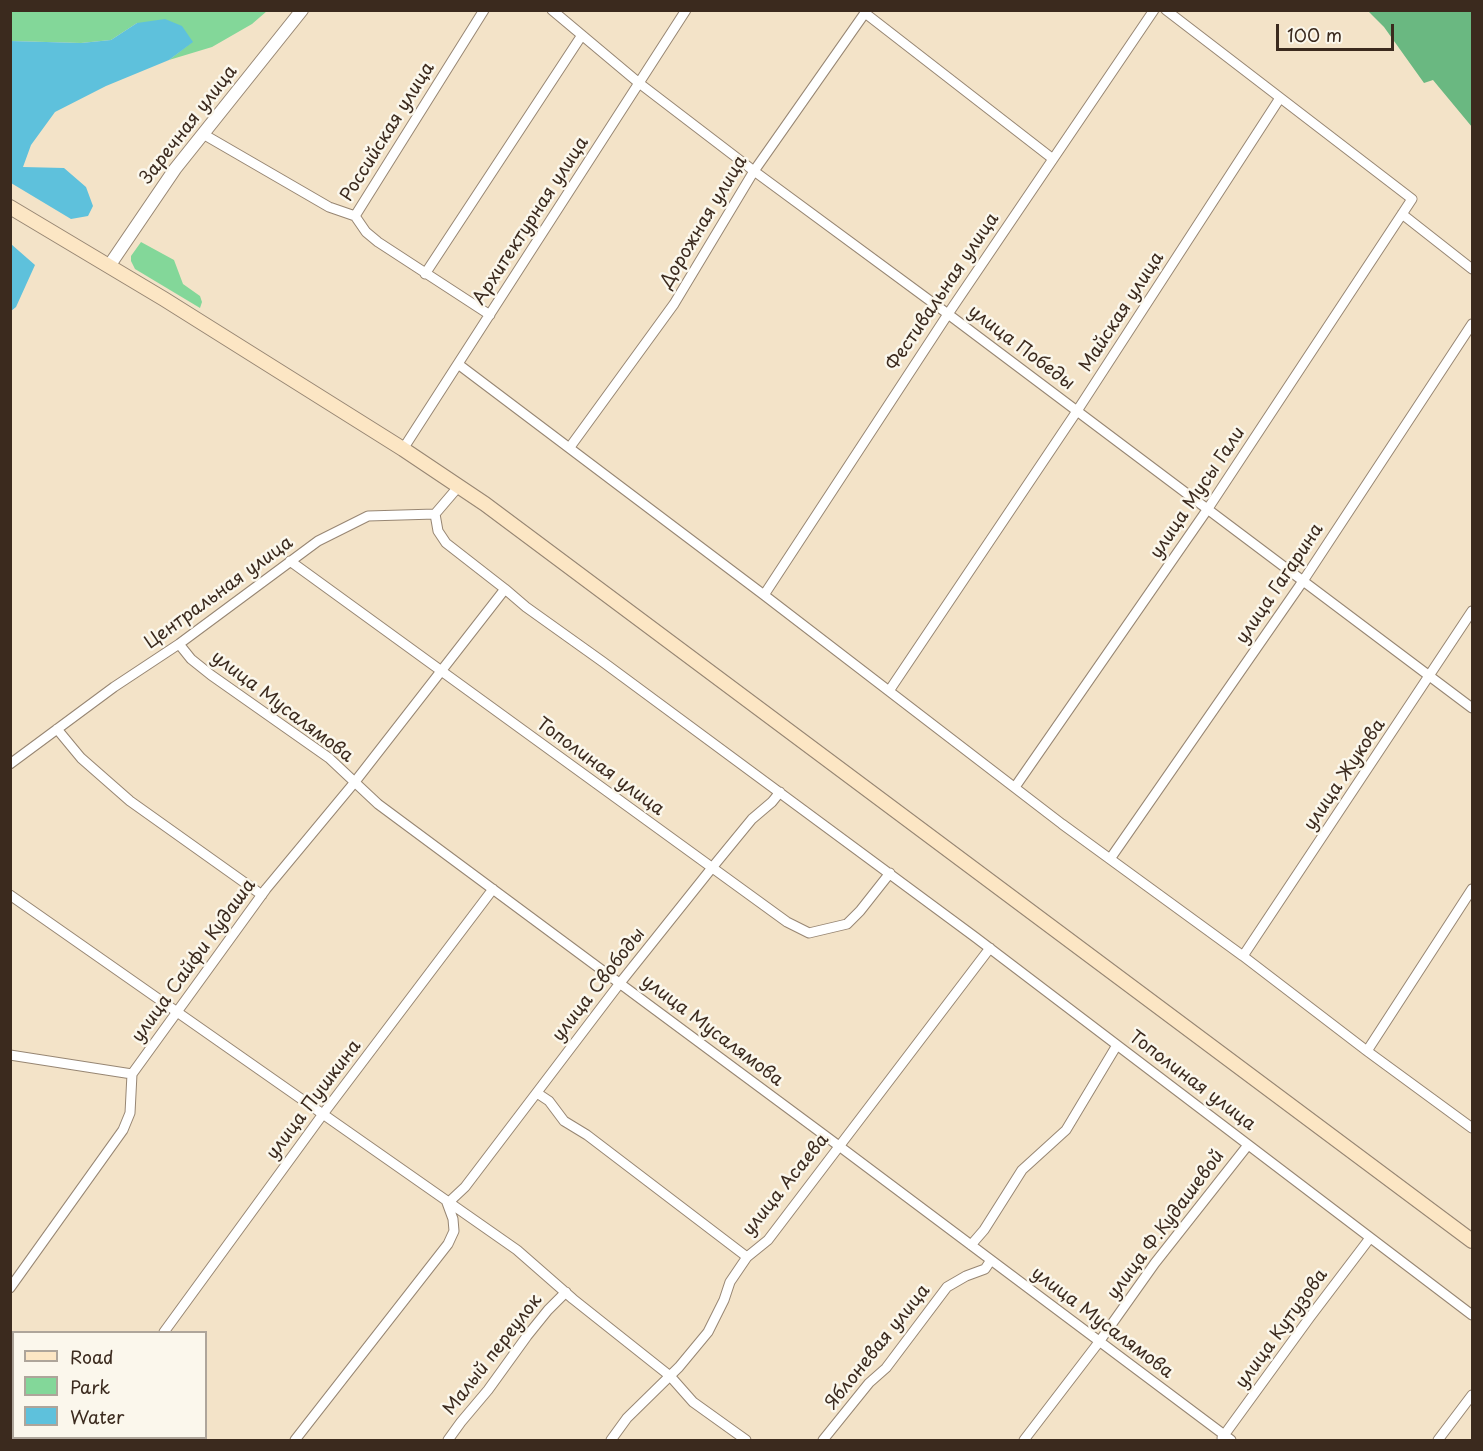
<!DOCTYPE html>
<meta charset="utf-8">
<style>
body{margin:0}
#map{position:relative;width:1483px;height:1451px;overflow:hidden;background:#f3e3c8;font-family:"Playpen Sans",sans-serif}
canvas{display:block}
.frame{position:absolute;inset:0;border:12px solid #3b2a1e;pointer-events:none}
.legend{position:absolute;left:12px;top:1331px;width:195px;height:108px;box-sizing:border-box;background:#fbf7ec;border:2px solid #aea59a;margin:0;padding:8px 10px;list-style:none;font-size:18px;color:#3b2a1e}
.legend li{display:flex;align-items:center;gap:12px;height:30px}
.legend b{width:30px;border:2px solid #aea59a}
.scale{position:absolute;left:1276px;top:24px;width:118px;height:27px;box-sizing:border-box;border:3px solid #3b2a1e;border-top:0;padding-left:8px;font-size:18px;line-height:21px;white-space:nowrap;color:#3b2a1e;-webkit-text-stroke:4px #fbf7ec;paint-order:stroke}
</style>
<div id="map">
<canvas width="1483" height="1451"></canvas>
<div class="frame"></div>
<ul class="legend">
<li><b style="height:8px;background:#fce6c4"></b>Road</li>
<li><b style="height:16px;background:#83d799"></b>Park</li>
<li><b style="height:16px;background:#5ec1dc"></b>Water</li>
</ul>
<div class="scale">100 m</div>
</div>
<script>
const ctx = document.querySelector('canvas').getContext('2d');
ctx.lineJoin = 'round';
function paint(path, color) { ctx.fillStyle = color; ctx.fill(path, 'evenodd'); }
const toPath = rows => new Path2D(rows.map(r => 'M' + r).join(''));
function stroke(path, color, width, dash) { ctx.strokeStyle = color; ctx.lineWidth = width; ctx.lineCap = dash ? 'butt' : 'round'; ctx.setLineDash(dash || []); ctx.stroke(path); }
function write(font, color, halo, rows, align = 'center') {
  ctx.font = font + ' "Playpen Sans",sans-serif'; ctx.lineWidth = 5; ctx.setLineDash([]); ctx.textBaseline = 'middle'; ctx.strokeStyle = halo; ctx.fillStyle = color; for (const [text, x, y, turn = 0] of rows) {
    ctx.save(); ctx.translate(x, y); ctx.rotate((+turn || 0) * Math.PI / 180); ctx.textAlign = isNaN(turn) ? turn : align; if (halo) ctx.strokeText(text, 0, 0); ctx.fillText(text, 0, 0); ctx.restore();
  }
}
paint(toPath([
 [11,11,267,11,252,24,212,47,169,60,192,42,137,23,111,40,81,43,11,41],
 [141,242,174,260,183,284,200,296,202,302,200,308,135,269,131,261,131,256]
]), '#83d799');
paint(toPath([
 [1368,11,1472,11,1472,127,1433,80,1424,83,1384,27]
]), '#6ab881');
paint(toPath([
 [165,19,182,26,193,42,169,60,106,86,55,112,31,145,23,167,64,168,86,187,93,206,88,216,71,219,11,183,11,41,81,43,111,40,137,23],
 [11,244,35,265,16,307,11,311]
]), '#5ec1dc');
const minor = toPath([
 [552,10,639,83,754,171,948,314,1472,708],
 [865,13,1053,159],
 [203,134,329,207,355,216],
 [1402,214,1472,269],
 [355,216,484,10],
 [355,216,366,232,378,242,490,315],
 [425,274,582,35],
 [458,364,764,595,1062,824,1243,956,1367,1051,1472,1128],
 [570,447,674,304,754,171,867,10],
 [403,449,686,10],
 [290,561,787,922,809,933,847,924,860,911,890,873],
 [505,589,526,607,603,662,975,937,1472,1315],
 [764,595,948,314,1154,10],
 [179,644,191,659,211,675,329,758,378,804,839,1146,1231,1440],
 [889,691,1077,411,1280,98],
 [57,729,81,758,130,801,262,895],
 [10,764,114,687,179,644,318,541,368,516,435,514,459,486],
 [1015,787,1207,510,1412,199,1166,10],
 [1110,859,1303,581,1472,324],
 [10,895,517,1250,573,1299,670,1376,693,1402,746,1440],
 [1243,956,1472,611],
 [1367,1051,1472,889],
 [10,1055,132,1074],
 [537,1093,549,1101,564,1121,587,1135,747,1257],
 [449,1202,465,1187,620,983,711,869,752,819,772,802,780,792],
 [971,1245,984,1230,1022,1170,1066,1130,1117,1045],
 [10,1288,123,1130,130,1113,132,1074,266,889,354,783,505,589,446,543,438,531,435,514],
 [164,1332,323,1114,493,889],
 [1222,1438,1310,1317,1370,1238],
 [83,1440,87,1438],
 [295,1440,448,1244,454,1231,453,1219,446,1200],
 [448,1440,461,1422,488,1390,527,1336,548,1310,566,1292],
 [611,1440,627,1418,679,1367,708,1332,724,1300,730,1282,747,1257,768,1240,990,948],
 [823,1440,869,1383,886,1368,947,1287,966,1276,985,1269,991,1260],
 [1024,1440,1099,1342,1155,1263,1248,1145],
 [1438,1440,1472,1395]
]);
const tertiary = toPath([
 [109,266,175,169,302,10]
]);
const secondary = toPath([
 [10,207,164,299,403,449,485,504,1472,1241]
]);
stroke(minor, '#978673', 11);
stroke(tertiary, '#978673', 14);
stroke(secondary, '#978673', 16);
stroke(minor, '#fff', 9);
stroke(tertiary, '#fff', 12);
stroke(secondary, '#fce6c4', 14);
write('18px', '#3b2a1e', '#fbf7ec', [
 ["Заречная улица",189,125,-52],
 ["Российская улица",388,132,-58],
 ["Архитектурная улица",531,221,-57],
 ["Дорожная улица",704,222,-59],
 ["Фестивальная улица",943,292,-56],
 ["Майская улица",1122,312,-57],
 ["улица Победы",1021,348,37],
 ["улица Мусы Гали",1198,493,-56],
 ["улица Гагарина",1280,584,-56],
 ["Центральная улица",219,593,-36],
 ["улица Мусалямова",282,707,37],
 ["Тополиная улица",600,767,36],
 ["улица Жукова",1345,775,-56],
 ["улица Сайфи Кудаша",194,961,-54],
 ["улица Свободы",599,985,-52],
 ["улица Мусалямова",712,1031,37],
 ["Тополиная улица",1192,1081,37],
 ["улица Пушкина",314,1100,-53],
 ["улица Асаева",786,1185,-51],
 ["улица Ф.Кудашевой",1166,1225,-53],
 ["улица Мусалямова",1102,1323,37],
 ["улица Кутузова",1282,1329,-54],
 ["Яблоневая улица",878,1347,-51],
 ["Малый переулок",493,1355,-52]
]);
</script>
